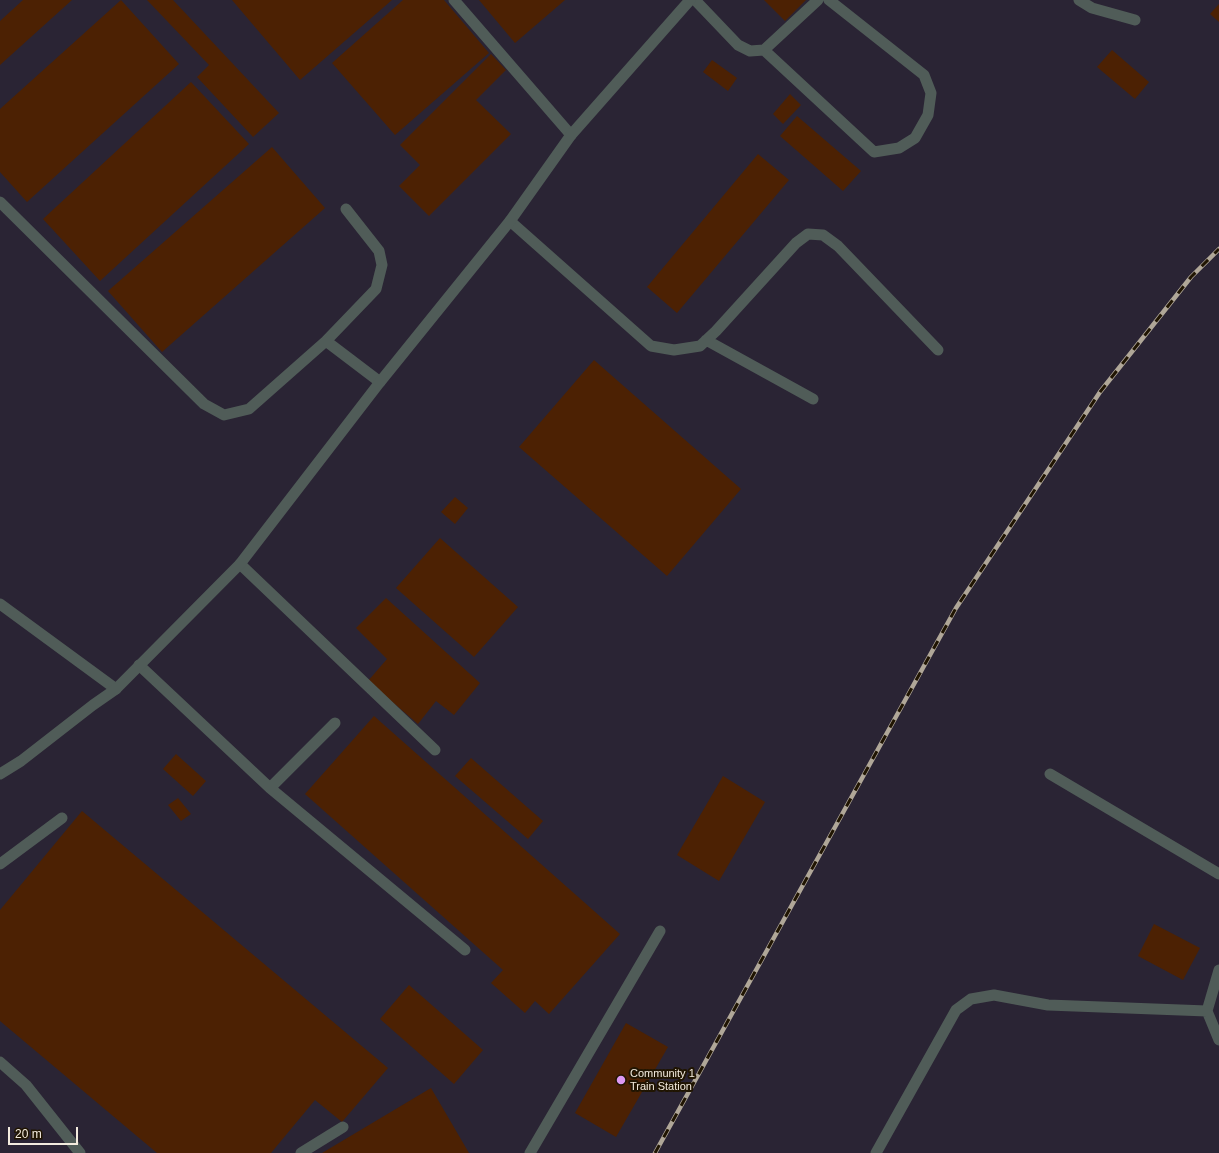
<!DOCTYPE html>
<style>
body{margin:0}
#map{position:relative;width:1219px;height:1153px;overflow:hidden;background:#2a1e0a;font-family:Helvetica,sans-serif}
canvas{display:block}
.scale{position:absolute;left:8px;top:1127px;width:70px;height:18px;box-sizing:border-box;border:2px solid #f3ebde;border-top:0;padding-left:5px;font-size:12px;line-height:14px;white-space:nowrap;color:#f3ebde;-webkit-text-stroke:3px #201502;paint-order:stroke}
</style>
<div id="map">
<canvas width="1219" height="1153"></canvas>
<div class="scale">20 m</div>
</div>
<script>
const ctx = document.querySelector('canvas').getContext('2d');
ctx.lineJoin = 'round';
function paint(path, color) { ctx.fillStyle = color; ctx.fill(path, 'evenodd'); }
const toPath = rows => new Path2D(rows.map(r => 'M' + r).join(''));
function stroke(path, color, width, dash) { ctx.strokeStyle = color; ctx.lineWidth = width; ctx.lineCap = dash ? 'butt' : 'round'; ctx.setLineDash(dash || []); ctx.stroke(path); }
function write(font, color, halo, rows, align = 'center') {
  ctx.font = font + ' Helvetica,sans-serif'; ctx.lineWidth = 4; ctx.setLineDash([]); ctx.textBaseline = 'middle'; ctx.strokeStyle = halo; ctx.fillStyle = color; for (const [text, x, y, turn = 0] of rows) {
    ctx.save(); ctx.translate(x, y); ctx.rotate((+turn || 0) * Math.PI / 180); ctx.textAlign = isNaN(turn) ? turn : align; if (halo) ctx.strokeText(text, 0, 0); ctx.fillText(text, 0, 0); ctx.restore();
  }
}
paint(toPath([
 [0,0,1219,0,1219,1153,0,1153]
]), '#2a2434');
paint(toPath([
 [23,0,72,0,0,65,0,21],
 [121,0,179,64,27,202,0,172,0,109],
 [147,0,173,0,279,113,253,137,197,77,209,65],
 [232,0,392,0,300,80],
 [403,0,444,0,489,53,395,135,332,63],
 [479,0,565,0,515,43],
 [764,0,806,0,785,21],
 [1219,4,1219,22,1210,14],
 [1112,50,1149,82,1135,99,1097,67],
 [491,54,506,70,476,100,511,134,429,216,399,186,420,165,400,145],
 [712,60,737,78,728,91,703,72],
 [191,82,249,144,100,281,43,219],
 [790,94,801,105,783,124,773,114],
 [797,116,861,171,843,191,780,136],
 [272,147,325,208,162,352,108,291],
 [758,154,789,180,677,313,647,287],
 [594,360,741,489,667,576,519,447],
 [455,497,468,508,455,524,441,512],
 [440,538,518,607,474,657,396,588],
 [386,598,480,683,454,715,436,701,418,724,368,681,387,659,356,628],
 [374,716,620,934,549,1014,535,1001,525,1013,491,983,503,970,305,794],
 [176,754,206,781,193,796,163,769],
 [471,758,543,821,528,839,455,776],
 [723,776,765,802,719,881,677,855],
 [178,798,191,814,181,821,168,805],
 [82,811,388,1068,342,1122,315,1100,271,1153,157,1153,0,1021,0,910],
 [1154,924,1200,948,1183,980,1138,956],
 [409,985,483,1050,454,1084,380,1019],
 [626,1023,668,1047,616,1137,575,1113],
 [431,1088,469,1153,322,1153]
]), '#4c2103');
stroke(toPath([
 [454,0,571,135],
 [695,0,738,45,750,51,764,50,818,0],
 [1079,0,1092,8,1135,20],
 [764,50,874,152,899,148,915,138,928,115,931,93,924,75,829,0],
 [0,202,204,404,224,415,249,409,326,341,380,382],
 [510,221,651,346,674,350,700,346,716,331,796,243,808,234,823,235,838,246,938,350],
 [706,340,813,399],
 [326,341,376,289,382,265,379,251,346,209],
 [240,564,435,750],
 [0,604,116,689],
 [139,665,270,788,465,950],
 [1050,774,1219,874],
 [270,788,335,723],
 [0,864,62,818],
 [1219,970,1207,1011,1219,1040],
 [0,1062,26,1085,80,1153],
 [301,1153,343,1127],
 [530,1153,660,931],
 [876,1153,956,1010,971,999,994,995,1048,1005,1207,1011]
]), '#505c58', 11);
stroke(toPath([
 [0,774,21,761,93,705,116,689,240,564,380,382,510,221,571,135,690,0]
]), '#505c58', 11);
const rail = toPath([
 [655,1153,956,608,1100,392,1191,277,1219,249]
]);
stroke(rail, '#b0a798', 4.5);
stroke(rail, '#201502', 3, [9]);
for (const [x, y, r, color] of [
 [621,1080,5,"#dd99f3"]
]) { const dot = new Path2D(); dot.arc(x, y, r, 0, 2 * Math.PI); ctx.fillStyle = color; ctx.fill(dot); stroke(dot, '#201502', 1.5); }
write('11px', '#f3ebde', '#201502', [
 ["Community 1",630,1074],
 ["Train Station",630,1087]
], 'left');
</script>
